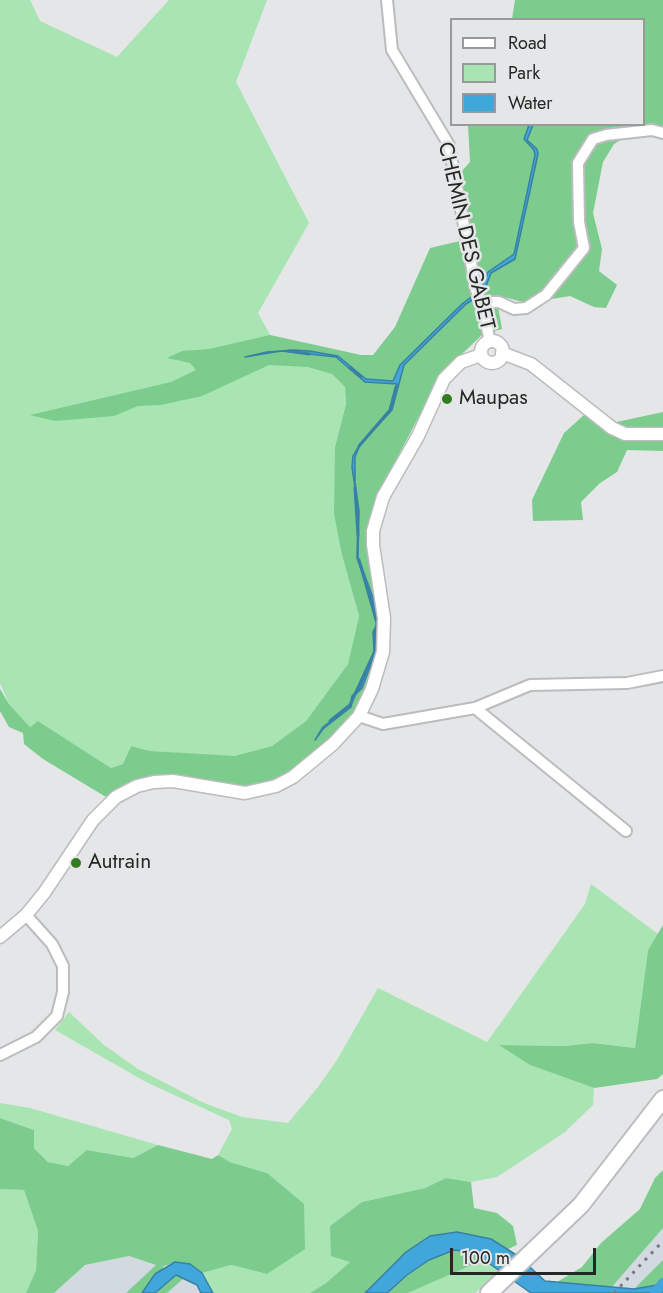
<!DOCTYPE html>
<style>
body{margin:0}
#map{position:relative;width:663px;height:1293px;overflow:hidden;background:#e4e6e7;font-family:Jost,sans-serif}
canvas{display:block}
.legend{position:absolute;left:450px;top:18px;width:195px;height:108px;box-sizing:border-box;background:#e4e6e7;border:2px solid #98999a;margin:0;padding:8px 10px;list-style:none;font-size:18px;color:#252626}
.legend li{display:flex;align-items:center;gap:12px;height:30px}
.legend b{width:30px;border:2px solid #98999a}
.scale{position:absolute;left:450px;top:1248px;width:146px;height:27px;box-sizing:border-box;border:3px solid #252626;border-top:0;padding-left:8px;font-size:18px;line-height:21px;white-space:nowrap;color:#252626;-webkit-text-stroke:4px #e4e6e7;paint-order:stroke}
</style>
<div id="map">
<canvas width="663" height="1293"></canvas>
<ul class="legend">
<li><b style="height:8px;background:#fff"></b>Road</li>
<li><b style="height:16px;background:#a8e5b3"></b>Park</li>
<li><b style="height:16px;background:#41a7db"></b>Water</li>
</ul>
<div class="scale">100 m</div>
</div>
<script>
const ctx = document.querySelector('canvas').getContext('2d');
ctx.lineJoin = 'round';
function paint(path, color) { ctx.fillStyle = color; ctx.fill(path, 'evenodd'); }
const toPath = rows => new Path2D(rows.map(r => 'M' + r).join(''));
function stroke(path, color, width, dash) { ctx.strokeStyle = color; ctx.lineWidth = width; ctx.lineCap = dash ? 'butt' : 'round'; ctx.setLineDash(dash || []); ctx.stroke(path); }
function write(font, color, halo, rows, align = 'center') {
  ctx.font = font + ' Jost,sans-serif'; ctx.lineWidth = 5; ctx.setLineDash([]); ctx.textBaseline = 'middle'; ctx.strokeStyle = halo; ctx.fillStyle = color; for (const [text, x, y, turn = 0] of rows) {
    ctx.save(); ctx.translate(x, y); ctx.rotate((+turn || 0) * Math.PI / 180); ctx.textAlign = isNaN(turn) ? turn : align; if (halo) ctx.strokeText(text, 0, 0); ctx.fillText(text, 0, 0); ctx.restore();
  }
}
paint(toPath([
 [663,1228,663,1260,634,1289,611,1288],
 [129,1256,156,1265,197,1285,201,1293,54,1293,85,1265]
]), '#d2d9e0');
paint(toPath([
 [0,0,30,0,40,21,117,57,169,0,267,0,236,82,309,223,258,313,270,335,332,374,345,387,346,404,335,447,342,555,359,616,348,664,306,721,272,746,235,757,150,751,131,746,123,764,111,768,38,721,30,727,9,704,0,683],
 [591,884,658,934,648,950,635,1048,593,1043,564,1046,500,1045,530,1065,594,1088,593,1105,565,1132,497,1177,471,1182,446,1178,425,1188,362,1202,330,1226,350,1262,326,1283,310,1293,213,1293,202,1273,231,1265,267,1274,267,1173,230,1162,218,1155,232,1129,229,1120,146,1082,55,1030,69,1012,104,1045,138,1069,204,1103,242,1117,288,1123,318,1087,337,1060,378,988,487,1042,585,904],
 [0,1103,30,1108,158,1145,133,1158,88,1150,68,1166,48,1162,34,1148,34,1130,0,1118],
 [0,1189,24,1190,38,1231,36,1270,26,1293,0,1293],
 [484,1259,503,1272,475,1293,408,1293]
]), '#a8e5b3');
paint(toPath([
 [515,0,663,0,663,126,649,123,614,144,603,162,593,213,602,249,599,271,617,285,606,308,594,307,570,296,527,303,496,295,502,329,483,334,442,373,380,490,369,527,384,608,382,652,352,721,287,777,259,789,172,775,128,783,106,797,43,759,24,744,23,733,9,727,0,711,0,689,9,704,30,727,38,721,111,768,123,764,131,746,150,751,235,756,272,746,306,721,348,664,359,616,342,555,334,514,335,447,346,404,345,387,332,374,308,367,269,365,202,396,161,405,138,406,114,416,55,421,30,415,171,382,196,370,190,363,167,358,182,351,209,349,270,335,361,355,373,355,395,327,430,248,460,241,469,235,461,172,470,162,468,125,644,124,644,20,512,19],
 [663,412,663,451,627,450,617,472,600,483,581,502,583,520,533,521,532,500,564,433,584,415,598,426],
 [663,925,663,1074,657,1079,594,1088,530,1065,499,1045,564,1046,593,1043,635,1048,648,950],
 [0,1118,34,1130,34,1148,48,1162,68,1166,87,1150,133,1158,158,1145,212,1159,218,1155,230,1162,267,1173,304,1204,305,1249,267,1274,231,1265,202,1273,190,1264,175,1262,162,1267,184,1278,167,1293,126,1293,156,1265,129,1256,85,1265,54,1293,26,1293,36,1270,38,1231,24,1190,0,1189],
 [663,1170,663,1228,611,1288,557,1282,582,1267,601,1243,640,1209,655,1178],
 [446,1178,471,1182,474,1208,497,1213,513,1226,517,1245,408,1293,310,1293,326,1283,350,1262,331,1256,330,1226,362,1202,425,1188],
 [663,1260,663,1293,630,1293]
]), '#7ccc8d');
const water = toPath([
 [529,125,533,125,527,140,537,149,538,154,515,259,491,273,485,289,480,295,466,304,404,365,392,410,360,445,355,457,355,482,359,511,358,557,375,603,379,624,374,632,376,652,362,688,353,697,351,707,323,729,315,740,323,727,350,706,352,696,360,688,374,652,373,632,377,624,373,603,357,558,358,509,352,467,353,456,359,446,390,411,397,384,365,382,336,357,281,351,245,357,267,352,293,350,309,351,338,356,366,379,393,381,400,365,462,304,479,291,488,272,514,254,535,155,534,150,524,139,529,125],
 [457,1232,491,1239,518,1256,545,1281,634,1289,663,1284,663,1293,531,1293,473,1252,454,1250,429,1260,407,1275,387,1293,365,1293,406,1252,430,1236,457,1232],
 [175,1262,190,1264,202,1273,213,1293,201,1293,197,1285,176,1275,155,1293,142,1293,155,1274,175,1262]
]);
paint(water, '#41a7db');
stroke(water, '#3980a5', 1.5);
stroke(toPath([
 [289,351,309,354],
 [350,368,361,377],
 [359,446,390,410,396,387],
 [355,488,358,535],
 [330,721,350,705,375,651,377,623,359,560]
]), '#3980a5', 3);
stroke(toPath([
 [655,1293,663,1283]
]), '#41a7db', 10);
const minor = toPath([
 [387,0,392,50,449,145,476,290,483,309,490,342],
 [483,309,491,302,499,302,514,309,526,308,546,295,584,248,579,222,578,163,593,139,606,135,652,130,663,133],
 [475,708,626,831],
 [359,716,383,724,475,708,530,685,627,683,663,676],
 [0,1055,36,1037,57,1016,63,992,63,966,52,944,26,915]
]);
const tertiary = toPath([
 '481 352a11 11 0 1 1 22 0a11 11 0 1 1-22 0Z',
 [502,353,531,364,612,428,625,434,663,434],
 [0,937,26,915,44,893,93,820,116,797,137,786,154,782,173,781,245,793,276,786,293,777,333,744,359,716,372,689,383,652,384,618,373,545,373,531,383,497,418,436,444,379,461,362,481,355]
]);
const primary = toPath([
 [489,1293,581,1205,663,1099]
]);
stroke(minor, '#babcbd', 14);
stroke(tertiary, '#babcbd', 15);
stroke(primary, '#babcbd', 20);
stroke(minor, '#fff', 10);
stroke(tertiary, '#fff', 12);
stroke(primary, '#fff', 16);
stroke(toPath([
 [614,1293,663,1241]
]), '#797b7b', 3, [3, 6]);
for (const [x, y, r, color] of [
 [447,399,6,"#347c21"],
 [76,863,6,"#347c21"]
]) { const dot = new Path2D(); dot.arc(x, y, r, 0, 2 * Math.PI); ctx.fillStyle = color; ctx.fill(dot); stroke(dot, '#e4e6e7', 2); }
write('21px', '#252626', '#e4e6e7', [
 ["CHEMIN DES GABET",465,236,77]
]);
write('21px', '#252626', '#e4e6e7', [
 ["Maupas",459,399],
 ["Autrain",88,863]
], 'left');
</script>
